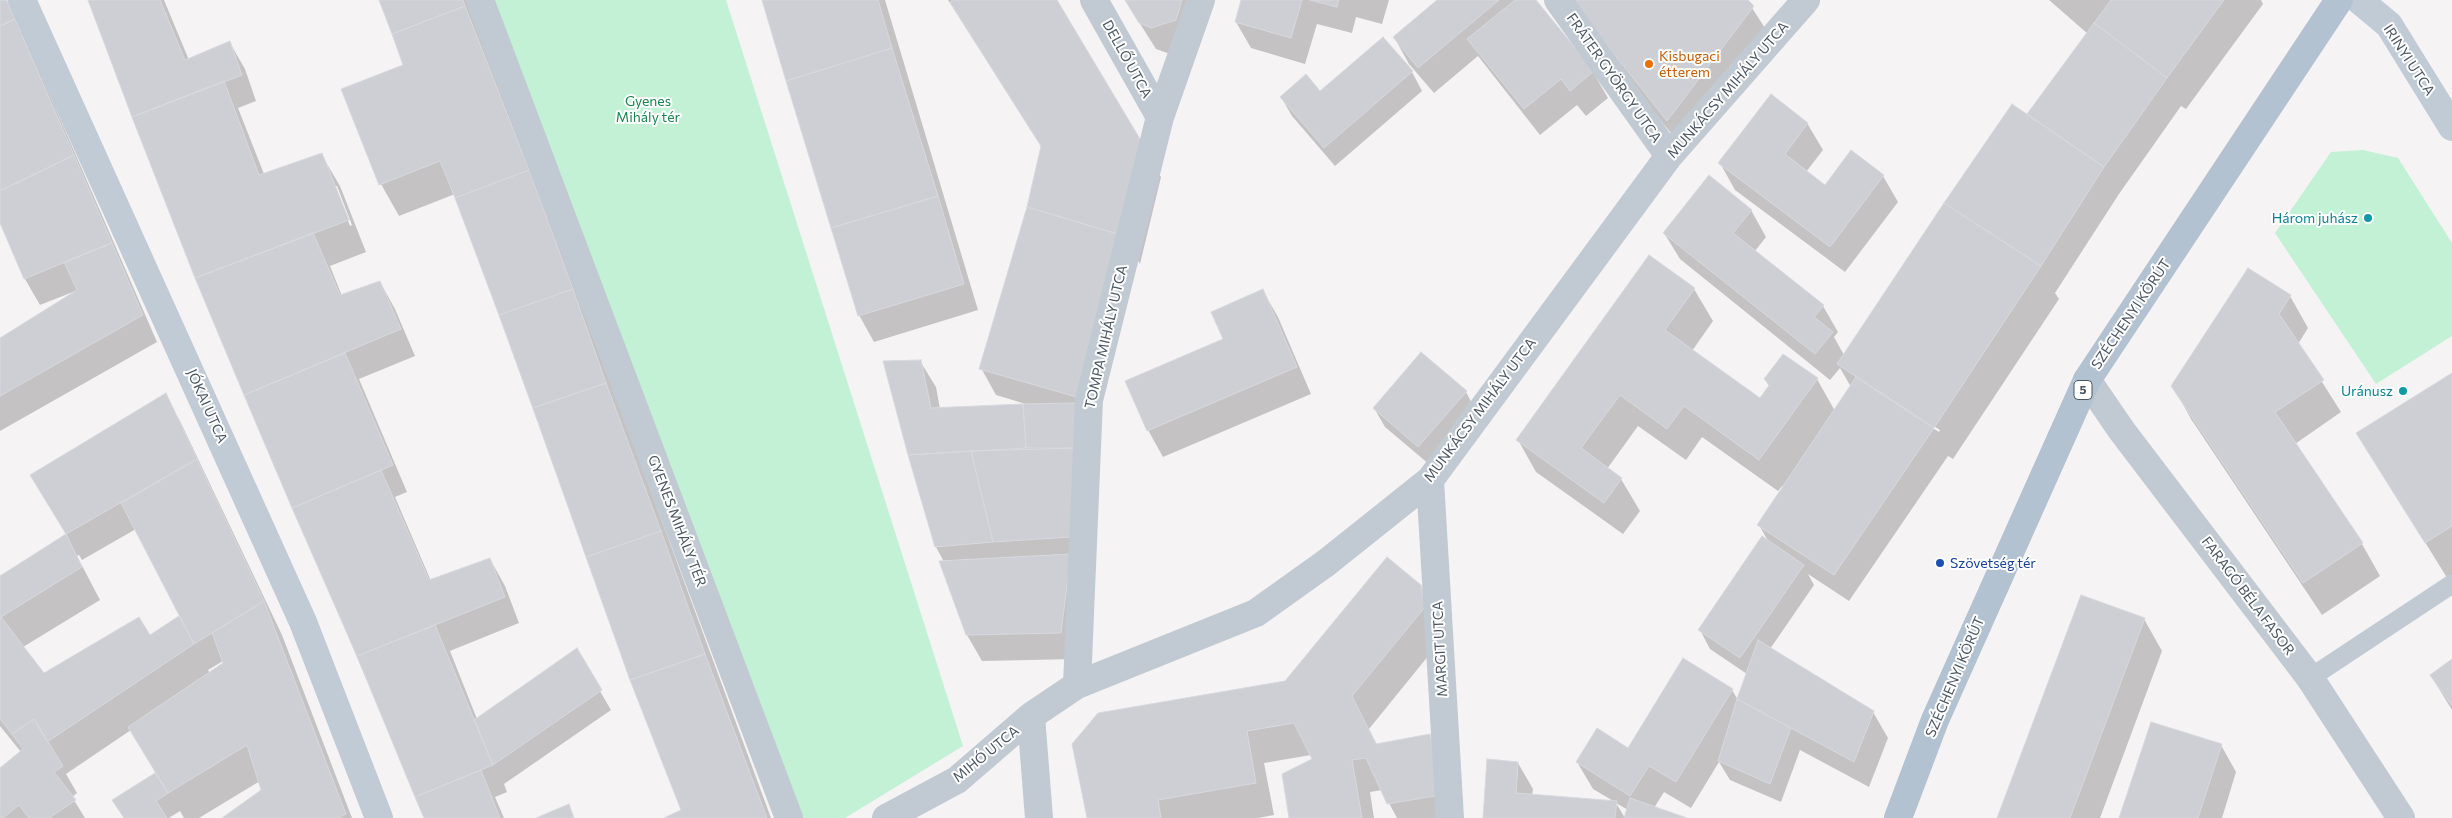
<!DOCTYPE html>
<meta charset="utf-8">
<style>
body{margin:0}
canvas{display:block;background:#f5f3f3}
</style>
<canvas width="2452" height="818"></canvas>
<script>
const ctx = document.querySelector('canvas').getContext('2d');
ctx.lineJoin = 'round';
function paint(path, color) { ctx.fillStyle = color; ctx.fill(path, 'evenodd'); }
const toPath = rows => new Path2D(rows.map(r => 'M' + r).join(''));
function stroke(path, color, width, dash) { ctx.strokeStyle = color; ctx.lineWidth = width; ctx.lineCap = dash ? 'butt' : 'round'; ctx.setLineDash(dash || []); ctx.stroke(path); }
function write(font, color, halo, rows, align = 'center') {
  ctx.font = font + ' Commissioner,sans-serif'; ctx.lineWidth = 4; ctx.setLineDash([]); ctx.textBaseline = 'middle'; ctx.strokeStyle = halo; ctx.fillStyle = color; for (const [text, x, y, turn = 0] of rows) {
    ctx.save(); ctx.translate(x, y); ctx.rotate((+turn || 0) * Math.PI / 180); ctx.textAlign = isNaN(turn) ? turn : align; if (halo) ctx.strokeText(text, 0, 0); ctx.fillText(text, 0, 0); ctx.restore();
  }
}
paint(toPath([
 [492,0,726,0,963,746,845,818,799,818],
 [2363,150,2398,158,2452,243,2452,336,2376,384,2275,233,2331,152]
]), '#c3f1d5');
paint(toPath([
 [0,0,7,0,29,47,157,342,0,431,0,339,78,290,40,305,25,279,2,224,0,225],
 [88,0,164,0,189,60,230,43,245,69,256,101,238,108,264,174,321,154,340,186,366,252,330,266,342,296,380,282,395,309,415,356,359,379,407,492,395,497,431,581,490,559,505,586,519,623,450,651,477,719,576,650,611,710,504,784,507,792,495,797,504,818,425,818,196,277],
 [334,186,337,186,352,225,350,226],
 [381,0,467,0,545,203,771,818,666,818,683,810,631,680,455,194,399,216,381,184,405,66],
 [764,0,885,0,978,310,874,342,859,315],
 [948,0,1055,0,1161,177,1140,264,1119,229,1117,230,1138,266,1135,265,1095,424,1076,659,982,661,967,635,944,562,936,547,920,361,936,387,940,409,1029,405,996,395,981,368,1027,209,1042,148],
 [1125,0,1204,0,1190,46,1167,53,1156,49],
 [1242,0,1389,0,1382,24,1356,17,1352,33,1317,24,1305,64,1251,48,1236,22],
 [1439,0,1535,0,1593,72,1608,98,1586,116,1577,105,1540,135,1478,56,1434,93,1409,64,1394,37],
 [1747,0,1772,39,1686,152,1582,22],
 [2049,0,2261,0,2263,4,2186,109,2181,106,2119,194,2055,293,2059,299,1953,459,1948,456,1849,601,1808,574,1814,585,1770,649,1873,712,1888,738,1869,787,1800,750,1781,802,1730,780,1719,762,1691,808,1664,792,1654,808,1683,818,1625,818,1628,810,1616,803,1625,818,1484,818,1518,763,1533,789,1532,796,1615,802,1593,789,1577,762,1629,750,1732,690,1738,700,1747,674,1710,649,1700,630,1768,541,1759,525,1784,487,1782,486,1778,491,1702,437,1686,460,1638,426,1607,469,1621,479,1640,511,1623,534,1536,472,1518,440,1694,289,1713,321,1692,351,1760,400,1770,387,1765,380,1817,379,1835,411,1851,387,1840,368,1830,380,1680,259,1664,233,1751,210,1766,237,1755,251,1823,306,1838,332,1834,337,1844,355,2088,34],
 [1864,381,1940,430,1939,432,1864,384],
 [1412,72,1422,91,1335,166,1292,116,1281,97,1320,93],
 [1807,123,1823,150,1806,172,1825,186,1883,176,1898,202,1845,272,1735,190,1720,163],
 [1263,291,1278,317,1311,394,1163,457,1148,430,1225,340],
 [2290,296,2308,328,2298,344,2341,412,2295,444,2362,544,2380,576,2322,615,2191,419,2173,386],
 [2452,375,2452,580,2449,581,2358,434],
 [1466,392,1476,411,1430,465,1385,427,1374,408],
 [165,394,180,421,282,635,352,818,224,818,263,791,260,781,199,818,184,818,180,811,169,818,124,818,114,800,157,773,131,730,66,774,77,793,72,797,85,818,0,818,0,769,21,752,0,726,0,578,67,535,32,475],
 [136,529,184,622,149,637,43,674,23,647,100,600,77,556,79,555,82,560],
 [223,661,224,664,210,673,208,670],
 [1420,585,1439,618,1442,639,1369,729,1377,745,1430,735,1448,768,1457,818,1397,818,1382,790,1370,792,1374,818,1291,818,1313,759,1311,755,1264,763,1274,815,1258,818,1088,818,1286,682],
 [2144,619,2162,651,2100,818,1999,818],
 [2452,661,2452,710,2431,676],
 [2221,745,2236,772,2222,818,2121,818]
]), '#0003');
const building = toPath([
 [0,0,6,0,15,19,0,26,0,0],
 [88,0,160,0,185,60,230,41,242,75,132,117,88,0],
 [379,0,463,0,465,6,392,34,379,0],
 [762,0,878,0,892,48,786,81,762,0],
 [954,0,1057,0,1143,144,1121,235,1027,207,1041,146,950,2,954,0],
 [1125,0,1182,0,1176,20,1151,28,1139,23,1125,0],
 [1241,0,1302,0,1291,38,1235,22,1241,0],
 [1310,0,1339,0,1337,7,1310,0],
 [1437,0,1499,0,1418,68,1393,37,1437,0],
 [1515,0,1536,0,1594,71,1570,91,1561,79,1524,109,1467,39,1515,0],
 [1571,0,1748,0,1754,6,1667,121,1571,0],
 [2111,0,2224,0,2167,78,2094,23,2111,0],
 [465,6,529,170,455,198,440,161,379,185,341,89,403,65,392,34,465,6],
 [15,19,74,155,0,191,0,26,15,19],
 [2094,23,2167,78,2104,167,2027,114,2094,23],
 [1383,37,1413,71,1324,148,1280,97,1306,74,1320,91,1383,37],
 [892,48,938,196,831,228,786,81,892,48],
 [224,81,259,175,322,153,349,220,195,278,132,117,224,81],
 [1771,94,1808,123,1785,154,1825,185,1851,150,1884,175,1830,247,1718,163,1771,94],
 [2012,104,2104,167,2041,266,1944,203,2012,104],
 [74,155,112,243,24,279,0,223,0,191,74,155],
 [529,170,573,289,499,315,455,198,529,170],
 [1709,175,1752,210,1733,233,1824,305,1814,317,1833,332,1815,354,1663,233,1709,175],
 [938,196,964,284,858,316,831,228,938,196],
 [1944,203,2041,266,1934,428,1837,364,1944,203],
 [1027,207,1121,235,1080,398,979,369,1027,207],
 [313,233,340,295,380,281,401,329,244,395,195,278,313,233],
 [112,243,143,315,0,396,0,338,77,290,64,262,112,243],
 [1649,255,1695,288,1665,330,1760,398,1770,384,1764,379,1783,354,1818,378,1759,460,1684,406,1667,429,1620,395,1581,448,1622,478,1604,503,1516,440,1649,255],
 [2248,268,2291,295,2279,314,2324,380,2275,412,2363,543,2303,583,2171,386,2248,268],
 [573,289,606,383,533,408,499,315,573,289],
 [1263,289,1297,367,1147,431,1125,381,1223,339,1211,312,1263,289],
 [1421,352,1467,391,1418,447,1373,408,1421,352],
 [345,353,393,465,292,508,244,395,345,353],
 [921,360,931,408,1023,404,1026,448,908,455,883,361,921,360],
 [2452,373,2452,526,2425,543,2356,433,2452,373],
 [1856,377,1934,428,1834,575,1757,525,1856,377],
 [606,383,661,531,586,557,533,408,606,383],
 [166,393,197,459,66,534,30,475,166,393],
 [1077,403,1075,448,1026,448,1023,404,1077,403],
 [1075,448,1071,537,993,542,971,451,1075,448],
 [971,451,993,542,935,547,908,455,971,451],
 [197,459,264,601,194,644,121,503,197,459],
 [381,470,429,580,490,558,505,597,357,656,292,508,381,470],
 [661,531,705,654,630,680,586,557,661,531],
 [66,534,82,567,1,617,44,673,139,617,150,635,179,616,194,644,47,742,34,719,12,734,0,719,0,576,66,534],
 [1762,536,1804,565,1740,658,1698,630,1762,536],
 [1071,554,1061,633,966,635,939,561,1071,554],
 [1387,557,1421,585,1425,607,1352,696,1376,744,1430,734,1441,795,1387,804,1366,758,1352,760,1362,818,1289,818,1282,774,1312,759,1294,723,1247,731,1256,783,1158,800,1161,818,1087,818,1072,744,1098,713,1285,681,1387,557],
 [2081,595,2145,618,2070,818,1997,818,2081,595],
 [264,601,346,814,338,818,222,818,261,790,247,745,168,793,128,727,223,663,212,633,264,601],
 [435,625,493,765,415,797,357,656,435,625],
 [1758,640,1874,711,1854,762,1737,699,1758,640],
 [577,648,602,690,493,765,474,720,577,648],
 [705,654,767,818,664,818,681,810,630,680,705,654],
 [1683,658,1733,689,1676,782,1649,766,1630,796,1576,762,1597,728,1628,748,1683,658],
 [2452,659,2452,706,2430,675,2452,659],
 [1737,699,1791,728,1770,784,1718,761,1737,699],
 [34,719,63,766,54,772,76,800,49,818,29,818,19,805,3,818,0,818,0,768,23,749,12,734,34,719],
 [2151,722,2222,744,2198,818,2119,818,2151,722],
 [1487,759,1518,762,1516,793,1617,801,1615,818,1483,818,1487,759],
 [481,770,500,818,424,818,415,797,481,770],
 [155,773,168,793,156,801,167,818,124,818,112,800,155,773],
 [1630,798,1687,818,1624,818,1630,798],
 [569,804,574,818,536,818,569,804]
]);
paint(building, '#cdcfd5');
stroke(building, '#d7d9de', 1);
stroke(toPath([
 [2310,678,2452,584]
]), '#c1cad2', 19);
stroke(toPath([
 [480,0,789,818],
 [1094,0,1160,117],
 [1558,0,1669,156],
 [2087,380,2122,431,2310,678,2401,818],
 [1430,480,1450,818],
 [1077,685,1089,400,1160,117,1201,0],
 [1031,716,1039,818],
 [886,818,957,780,1031,716,1077,685,1256,613,1326,563,1430,480,1669,156,1806,0]
]), '#c1cad2', 28);
stroke(toPath([
 [22,0,303,622,379,818],
 [2359,0,2389,25,2452,127]
]), '#c1cbd6', 28);
stroke(toPath([
 [1898,818,1935,720,2087,380,2339,0]
]), '#b3c2d1', 28);
for (const [x, y, r, color] of [
 [1649,64,5,"#e8710a"],
 [2368,218,5,"#0f9aa8"],
 [2403,391,5,"#0f9aa8"],
 [1940,563,5,"#1a4fb4"]
]) { const dot = new Path2D(); dot.arc(x, y, r, 0, 2 * Math.PI); ctx.fillStyle = color; ctx.fill(dot); stroke(dot, '#fff', 2); }
for (const [x, y, w] of [
 [2083,390,18]
]) { const box = new Path2D(); box.roundRect(x - w / 2, y - 9.5, w, 19, 4); ctx.fillStyle = '#fff'; ctx.fill(box); stroke(box, '#4a5661', 1); }
write('bold 12px', '#4a5661', null, [
 ["5",2083,390]
]);
write('14px', '#c56008', '#fff', [
 ["Kisbugaci",1659,56],
 ["étterem",1659,72]
], 'left');
write('14px', '#4a5661', '#fff', [
 ["DELLŐ UTCA",1127,59,61],
 ["IRINYI UTCA",2409,60,57],
 ["FRÁTER GYÖRGY UTCA",1614,78,55],
 ["MUNKÁCSY MIHÁLY UTCA",1728,90,-49],
 ["SZÉCHENYI KÖRÚT",2131,314,-56],
 ["TOMPA MIHÁLY UTCA",1106,337,-77],
 ["JÓKAI UTCA",207,406,66],
 ["MUNKÁCSY MIHÁLY UTCA",1480,410,-53],
 ["GYENES MIHÁLY TÉR",677,521,69],
 ["FARAGÓ BÉLA FASOR",2248,596,53],
 ["MARGIT UTCA",1440,649,-93],
 ["SZÉCHENYI KÖRÚT",1955,677,-67],
 ["MIHÓ UTCA",986,754,-39]
]);
write('14px', '#17864f', '#fff', [
 ["Gyenes",648,101],
 ["Mihály tér",648,117]
]);
write('14px', '#0d838f', '#fff', [
 ["Három juhász",2358,218],
 ["Uránusz",2393,391]
], 'right');
write('14px', '#164399', '#fff', [
 ["Szövetség tér",1950,563]
], 'left');
</script>
